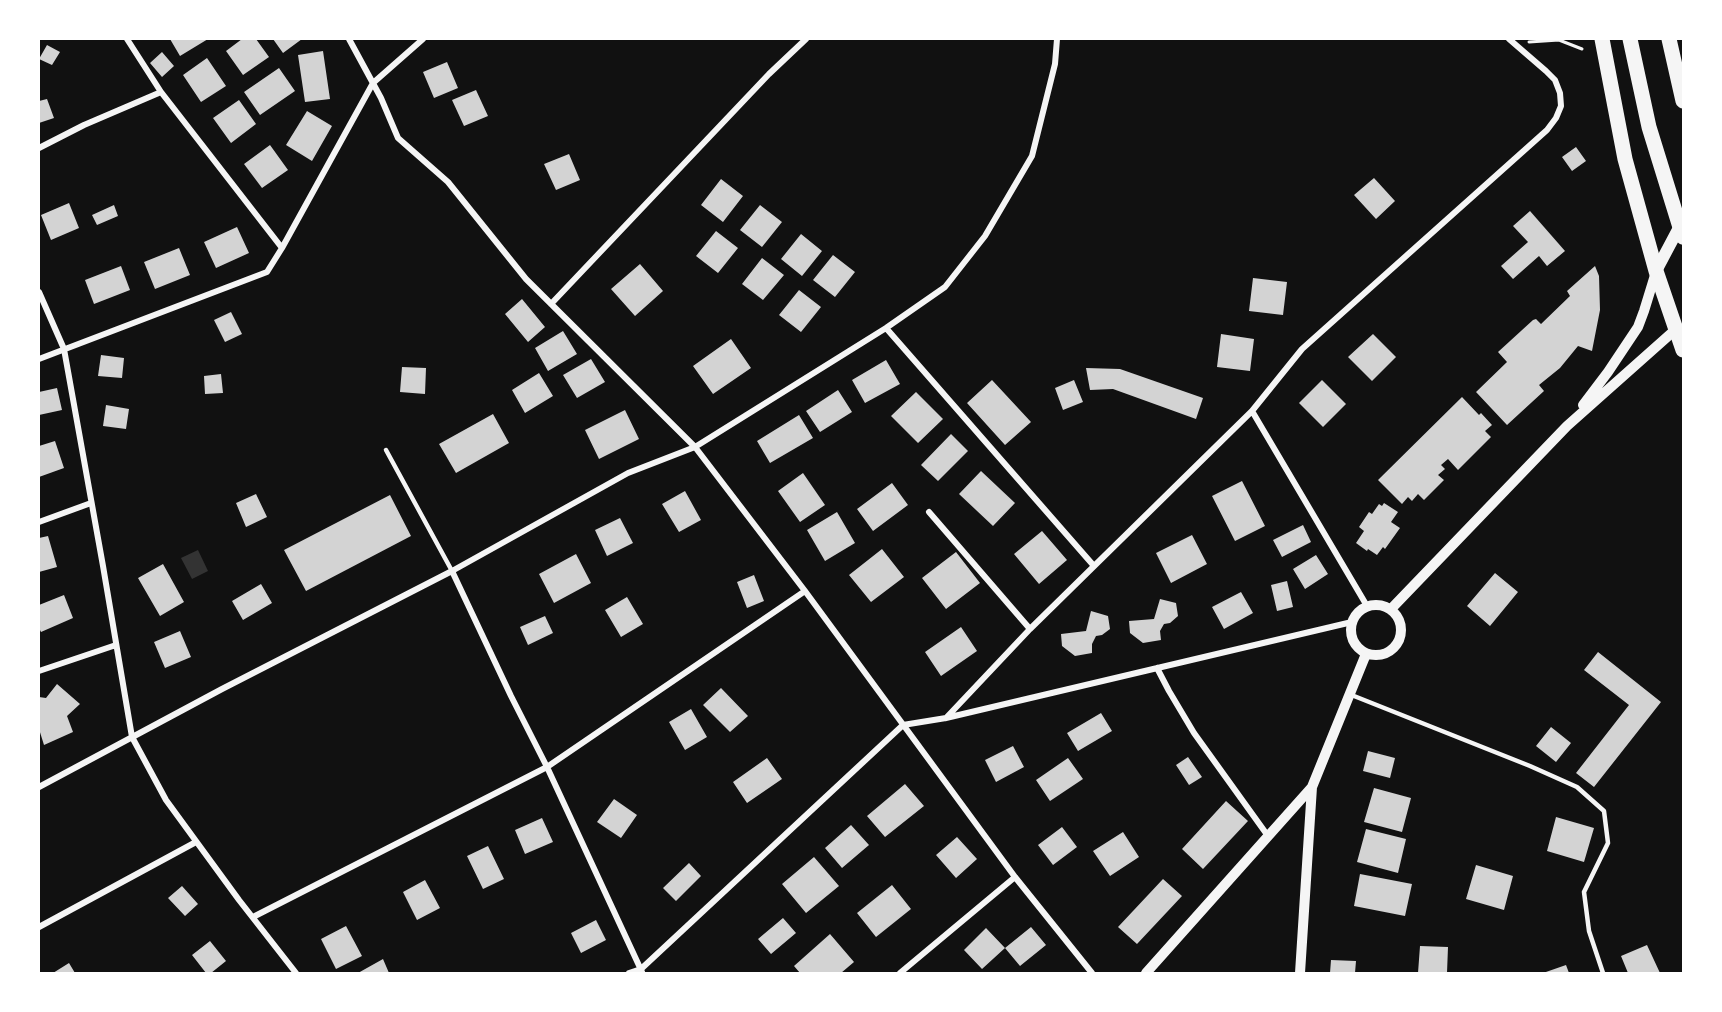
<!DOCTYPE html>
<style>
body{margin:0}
#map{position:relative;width:1722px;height:1012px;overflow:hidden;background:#111;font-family:"IBM Plex Sans",sans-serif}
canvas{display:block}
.frame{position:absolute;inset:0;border:40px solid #fff;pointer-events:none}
</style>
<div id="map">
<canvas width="1722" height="1012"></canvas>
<div class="frame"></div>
</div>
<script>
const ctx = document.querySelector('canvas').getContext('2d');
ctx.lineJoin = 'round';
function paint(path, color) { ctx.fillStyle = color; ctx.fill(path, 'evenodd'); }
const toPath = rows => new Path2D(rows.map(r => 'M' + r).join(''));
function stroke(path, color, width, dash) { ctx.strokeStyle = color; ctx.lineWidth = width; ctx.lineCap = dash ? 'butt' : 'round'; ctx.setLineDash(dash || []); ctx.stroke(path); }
paint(toPath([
 [198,550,208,571,192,579,181,558]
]), '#333');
paint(toPath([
 [170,39,208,39,180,56],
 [242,39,256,39,269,57,243,75,226,51],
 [273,39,302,39,283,53],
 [47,45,60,52,52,65,39,59],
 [323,51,330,99,305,102,298,55],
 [162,52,174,66,162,77,150,63],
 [207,58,226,86,201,102,183,75],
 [447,62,458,88,434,98,423,72],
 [279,68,295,91,260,115,244,92],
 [476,90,488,116,464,126,452,100],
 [47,99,54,118,39,123,39,101],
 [239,100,256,124,231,143,213,118],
 [307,111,332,126,312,161,286,145],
 [270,145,288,170,262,188,244,164],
 [1576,147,1586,161,1572,171,1562,157],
 [569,154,580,180,556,190,544,164],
 [1374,178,1395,201,1376,219,1354,195],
 [721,179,743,196,723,222,701,205],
 [69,203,79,228,51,240,41,215],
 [114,205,118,216,97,225,92,215],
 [760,205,782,222,762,247,740,230],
 [1530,211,1565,251,1547,266,1539,256,1513,279,1501,266,1528,242,1513,226],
 [237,227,249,253,216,268,204,242],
 [716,231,738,248,718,273,696,256],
 [801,234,822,251,802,276,781,259],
 [179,248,190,275,155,289,144,262],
 [833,255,855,272,835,297,813,280],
 [762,258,784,275,763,300,742,284],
 [640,264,663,291,635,316,611,289],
 [121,266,130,290,94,304,85,280],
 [1595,266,1599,276,1600,310,1592,351,1578,346,1560,368,1539,385,1544,391,1507,425,1476,392,1507,362,1498,352,1533,320,1536,319,1541,324,1570,296,1567,291],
 [1253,278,1287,282,1283,315,1249,311],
 [799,290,821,307,801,332,779,315],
 [522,299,545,327,528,342,505,314],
 [231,312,242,334,225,342,214,320],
 [563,331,577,354,548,371,535,348],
 [1221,334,1254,339,1250,371,1217,367],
 [1373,334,1396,357,1372,381,1348,357],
 [731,339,751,368,713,394,693,366],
 [101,355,124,358,122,378,98,376],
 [591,359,605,382,577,398,563,375],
 [886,360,900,384,865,403,852,380],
 [402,367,426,368,425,394,400,392],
 [1086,368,1120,369,1203,398,1196,419,1113,389,1090,390],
 [539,373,553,396,525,413,512,390],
 [221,374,223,393,205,394,204,376],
 [992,380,1031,422,1005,445,967,403],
 [1074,380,1083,402,1063,410,1055,388],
 [1322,380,1346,404,1323,427,1299,403],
 [57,388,62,410,39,415,39,392],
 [838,390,852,412,820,432,806,411],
 [916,392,943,419,918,443,891,416],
 [1462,397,1479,415,1481,413,1492,425,1485,431,1491,437,1458,470,1448,459,1441,465,1445,469,1438,475,1444,480,1424,500,1418,494,1412,501,1408,497,1402,504,1378,480],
 [106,405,129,409,126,429,103,426],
 [625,410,639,439,599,459,585,430],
 [493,414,509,443,456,473,439,444],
 [799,415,813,438,770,463,757,441],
 [951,434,968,451,938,481,921,465],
 [55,441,64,468,39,477,39,446],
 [981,471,1015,503,993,526,959,494],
 [803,473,825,505,800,522,778,491],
 [1242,481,1265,526,1235,541,1212,496],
 [892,483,908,505,873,531,857,509],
 [685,491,701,520,679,532,662,504],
 [256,494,267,517,246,527,236,503],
 [390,495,411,536,306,591,284,550],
 [1384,503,1398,512,1391,522,1400,528,1385,549,1383,547,1377,555,1368,549,1367,551,1356,543,1364,531,1359,527,1369,512,1372,514,1379,504,1382,506],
 [837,512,855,543,825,561,807,530],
 [620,518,633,543,607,556,595,530],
 [1303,525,1311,542,1282,557,1273,540],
 [1042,531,1067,560,1039,584,1014,554],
 [1192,535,1207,564,1171,583,1156,553],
 [48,536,57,567,39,572,39,538],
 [882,549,904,577,871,602,849,575],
 [956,552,980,583,946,609,922,578],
 [576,554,591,583,554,603,539,574],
 [1316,555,1328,574,1305,589,1293,569],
 [163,564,184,602,160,616,138,578],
 [1495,573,1518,592,1490,626,1467,606],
 [754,575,764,601,747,608,737,582],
 [1287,581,1293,607,1277,611,1271,585],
 [261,584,272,603,243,620,232,601],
 [1241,592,1253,613,1224,629,1212,607],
 [64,595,73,618,41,632,39,628,39,605],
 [627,597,643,624,621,637,605,610],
 [1160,599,1176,603,1178,616,1170,623,1164,624,1160,631,1161,640,1143,643,1130,633,1129,621,1154,619],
 [1091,611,1108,616,1110,629,1102,635,1096,636,1092,644,1092,653,1075,656,1062,646,1061,634,1086,631],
 [545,616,553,633,528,645,520,627],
 [961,627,977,651,941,676,925,652],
 [180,631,191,657,165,668,154,642],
 [1598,652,1661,702,1594,787,1576,773,1629,705,1584,670],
 [57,684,80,704,67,716,73,732,44,745,39,729,39,697,46,698],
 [721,688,748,716,730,732,703,705],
 [691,709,707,737,685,750,669,722],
 [1101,713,1112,731,1078,751,1067,733],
 [1551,727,1571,743,1556,762,1536,746],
 [1013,746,1024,767,996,782,985,760],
 [1368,751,1395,758,1390,778,1363,771],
 [1188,757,1202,777,1189,785,1176,765],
 [767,758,782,779,747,803,733,782],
 [1068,758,1083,779,1050,801,1036,780],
 [905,784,924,806,885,837,867,816],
 [1374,788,1411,798,1402,832,1364,822],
 [614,799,637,815,621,838,597,822],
 [1226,801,1248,821,1203,869,1182,849],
 [1556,817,1594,828,1584,862,1547,851],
 [542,818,553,842,525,854,515,830],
 [851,825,869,845,842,868,825,848],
 [1062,827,1077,847,1053,865,1038,845],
 [1366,829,1406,839,1398,873,1357,862],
 [1123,832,1139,857,1110,876,1093,851],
 [957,837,977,859,956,878,936,855],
 [488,846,504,879,483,889,467,856],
 [814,857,839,886,806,913,782,884],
 [689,863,701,876,676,901,663,888],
 [1476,865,1513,876,1504,910,1466,899],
 [1360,874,1412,884,1405,916,1354,906],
 [1163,879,1182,896,1137,944,1118,927],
 [425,880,440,908,417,920,403,892],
 [892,885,911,909,876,937,857,913],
 [182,886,198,904,185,916,168,898],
 [783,918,796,933,771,954,758,939],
 [596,920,606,940,581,953,571,933],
 [346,926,362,956,336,969,321,939],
 [1031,927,1046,945,1020,966,1005,948],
 [986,928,1005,948,982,969,964,950],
 [830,934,854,962,841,973,800,973,794,966],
 [210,941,226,961,211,973,206,973,192,955],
 [1647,945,1660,973,1628,973,1621,956],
 [1420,946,1448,947,1447,973,1418,973],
 [383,959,389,973,358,973],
 [1331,960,1356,961,1355,973,1330,973],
 [69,963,75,973,53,973],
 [1566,965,1569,973,1543,973]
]), '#d3d3d3');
stroke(toPath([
 [1529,42,1559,40,1582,49]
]), '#f5f5f5', 3);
stroke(toPath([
 [386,450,452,571],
 [1349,694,1530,766,1577,787,1604,811,1608,843,1584,892,1589,931,1603,973]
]), '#f5f5f5', 4.5);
stroke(toPath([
 [127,39,161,92],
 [349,39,381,98,398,138,448,182,526,279,695,447,886,328,945,287,985,236,1032,156,1055,64,1057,39],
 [39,148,84,125,161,92,282,248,267,272,39,359],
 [282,248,373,83,423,39],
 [39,292,64,349,103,566,132,737,166,800,239,900,296,973],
 [551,304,769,74,806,39],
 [886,328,1094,566],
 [1252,411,1367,606],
 [929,512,1030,629],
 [39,522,91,503],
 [452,571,511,696,547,767,642,972],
 [1157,668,1169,691,1194,733,1268,836],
 [39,671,116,645],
 [946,718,1030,629,1252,411,1302,349,1547,130,1556,118,1561,106,1560,93,1555,80,1546,71,1509,39],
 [39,787,222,689,452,571,628,473,695,447,805,591,1015,877,1092,973],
 [253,917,547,767,805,591],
 [39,927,196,842],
 [629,973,641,969,903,725,946,718,1352,622],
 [900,973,1015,877]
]), '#f5f5f5', 6);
stroke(toPath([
 [1583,405,1608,372,1638,327,1644,311,1656,272],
 '1351 630a25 25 0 1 1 50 0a25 25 0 1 1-50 0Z',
 [1391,609,1567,426,1675,330],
 [1146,973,1312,787],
 [1300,973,1312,787,1366,654]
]), '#f5f5f5', 10);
stroke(toPath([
 [1656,271,1682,222]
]), '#f5f5f5', 12);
stroke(toPath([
 [1602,39,1625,159,1656,271,1683,350],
 [1630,39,1649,127,1683,237],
 [1669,39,1683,101]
]), '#f5f5f5', 15);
</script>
